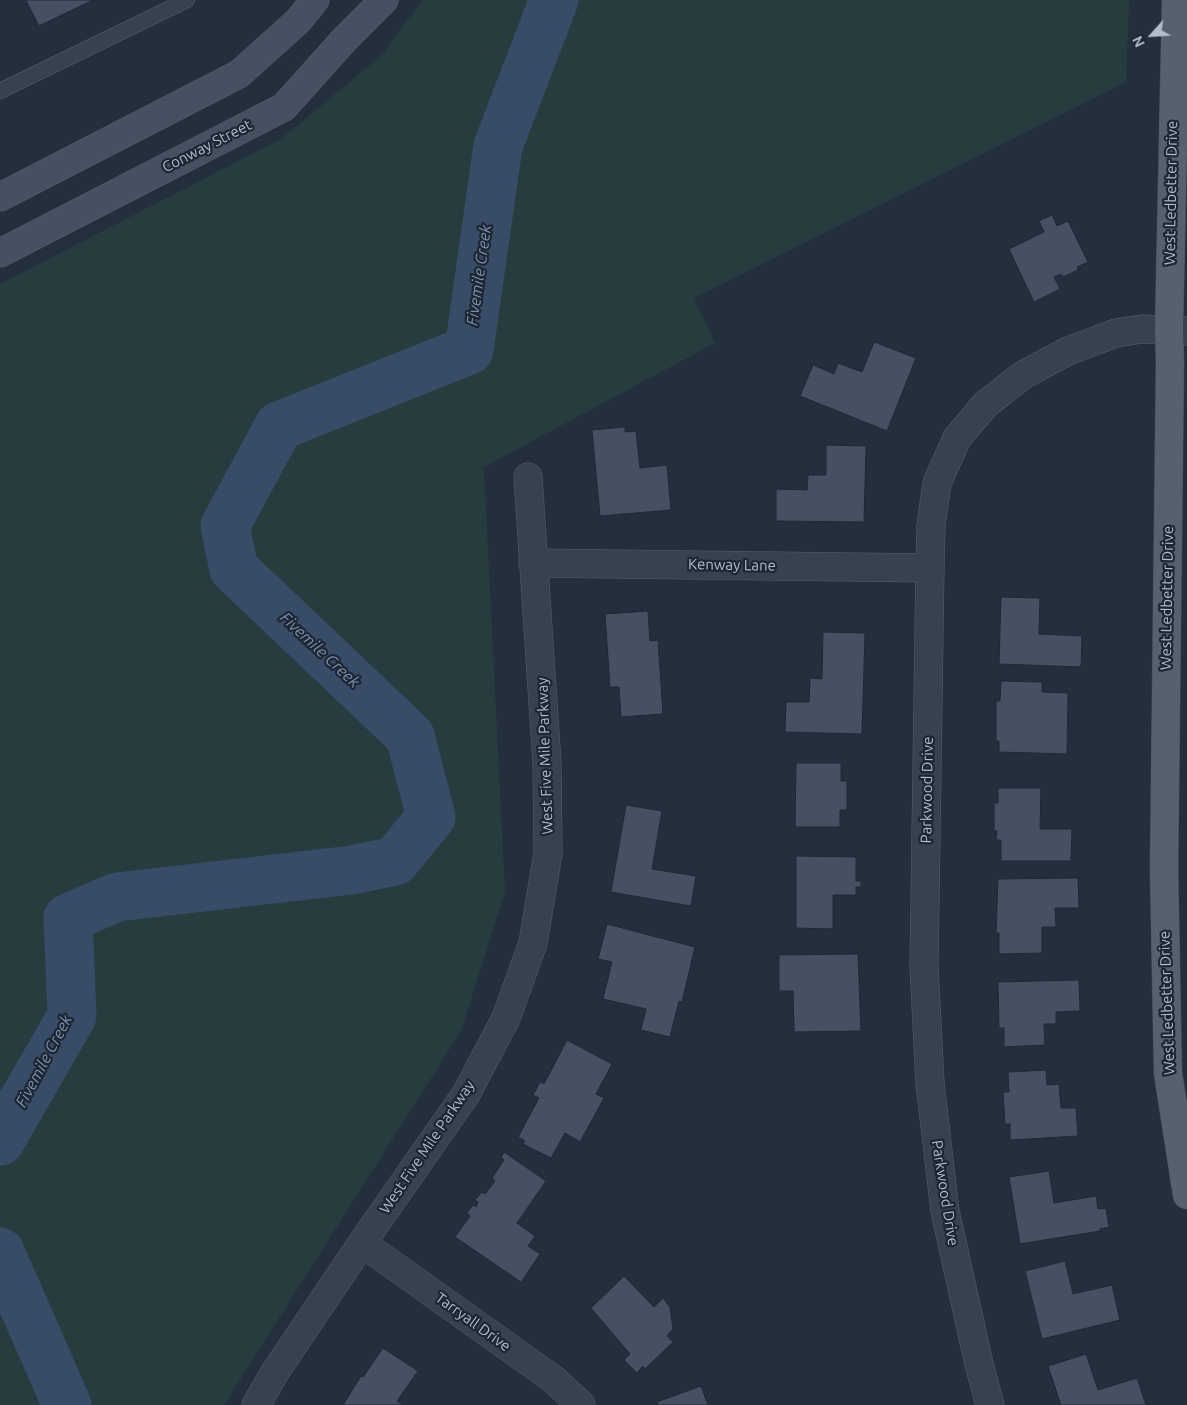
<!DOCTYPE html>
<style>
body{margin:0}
#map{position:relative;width:1187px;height:1405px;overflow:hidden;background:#242f3e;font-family:Ubuntu,sans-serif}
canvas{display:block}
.north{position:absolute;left:1127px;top:10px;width:50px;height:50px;-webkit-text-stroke:4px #1d2633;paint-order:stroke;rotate:244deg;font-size:14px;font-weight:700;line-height:20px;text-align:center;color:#b4bcc9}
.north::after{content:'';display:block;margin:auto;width:18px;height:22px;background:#b4bcc9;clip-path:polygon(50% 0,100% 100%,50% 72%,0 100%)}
</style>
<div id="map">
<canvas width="1187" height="1405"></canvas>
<div class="north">N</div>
</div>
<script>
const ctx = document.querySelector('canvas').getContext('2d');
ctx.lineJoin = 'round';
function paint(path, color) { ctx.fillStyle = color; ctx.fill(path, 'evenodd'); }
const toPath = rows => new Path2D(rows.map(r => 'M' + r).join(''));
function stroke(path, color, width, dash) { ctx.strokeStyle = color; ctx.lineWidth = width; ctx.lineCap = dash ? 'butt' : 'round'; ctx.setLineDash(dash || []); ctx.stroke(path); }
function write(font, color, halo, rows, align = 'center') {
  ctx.font = font + ' Ubuntu,sans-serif'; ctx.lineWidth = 4.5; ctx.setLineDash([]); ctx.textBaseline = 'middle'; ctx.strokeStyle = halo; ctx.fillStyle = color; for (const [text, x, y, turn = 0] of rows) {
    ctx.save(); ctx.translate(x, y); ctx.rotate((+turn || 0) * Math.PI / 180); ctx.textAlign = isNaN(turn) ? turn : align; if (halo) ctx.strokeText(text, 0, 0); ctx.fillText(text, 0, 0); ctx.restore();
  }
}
paint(toPath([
 [422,0,1129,0,1126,82,694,298,715,343,484,467,505,892,461,1031,224,1405,0,1405,0,284,281,139,383,54]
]), '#263c3f');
stroke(toPath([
 [0,1141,72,1016,68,918,117,897,352,870,395,861,431,817,410,736,234,569,225,526,279,426,469,350,498,146,554,0],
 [0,1252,67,1405]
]), '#394c67', 49);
const building = toPath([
 [26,0,93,0,39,26,26,0],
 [1052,215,1057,226,1068,221,1088,262,1077,267,1078,270,1063,277,1061,274,1054,277,1060,289,1034,302,1009,249,1044,232,1039,221,1052,215],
 [874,342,916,358,887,431,800,396,813,365,834,374,838,363,862,372,874,342],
 [625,427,625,432,636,431,640,468,667,465,671,510,600,516,592,430,625,427],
 [826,445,866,446,864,522,776,521,776,489,807,490,808,475,826,475,826,445],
 [1001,597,1040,598,1039,634,1082,636,1081,667,999,664,1001,597],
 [648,611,650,641,658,640,663,714,621,717,619,687,610,687,605,614,648,611],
 [823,632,865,633,862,734,785,732,786,702,809,702,810,678,822,679,823,632],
 [1001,681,1042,682,1042,692,1068,693,1067,754,999,752,999,741,996,741,996,701,1000,701,1001,681],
 [796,763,841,763,841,781,847,781,847,810,840,810,840,827,795,827,796,763],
 [998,788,1041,788,1040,829,1072,829,1071,861,1001,861,1001,840,996,840,997,831,994,831,994,803,998,803,998,788],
 [626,805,662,811,652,869,696,876,691,906,611,892,626,805],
 [796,856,856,857,856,881,861,881,861,887,856,887,856,895,833,895,833,929,796,928,796,856],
 [1078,878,1079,908,1055,908,1056,927,1042,927,1042,953,999,954,999,933,996,933,998,879,1078,878],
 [607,924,695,947,682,1002,679,1001,670,1037,641,1030,646,1009,603,999,612,962,598,959,607,924],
 [858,954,861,1031,794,1032,793,991,779,991,779,955,858,954],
 [1079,980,1080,1011,1056,1012,1056,1024,1044,1024,1045,1045,1004,1047,1004,1028,999,1028,998,982,1079,980],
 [567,1040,612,1064,596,1094,604,1098,580,1142,565,1133,551,1158,523,1144,525,1141,518,1137,539,1098,533,1095,540,1082,544,1084,567,1040],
 [1046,1070,1047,1085,1059,1084,1061,1108,1076,1108,1078,1136,1010,1140,1010,1124,1005,1124,1003,1092,1009,1092,1008,1072,1046,1070],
 [504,1152,546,1181,517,1223,535,1236,528,1246,540,1254,521,1282,455,1237,470,1216,467,1213,473,1205,476,1207,478,1202,475,1200,482,1192,485,1194,495,1181,492,1178,504,1160,501,1157,504,1152],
 [1049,1171,1054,1203,1096,1196,1098,1209,1106,1208,1109,1227,1100,1229,1100,1231,1020,1244,1009,1177,1049,1171],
 [1065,1261,1073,1294,1112,1285,1120,1320,1042,1339,1025,1271,1065,1261],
 [624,1276,654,1307,663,1298,670,1307,673,1329,667,1336,673,1342,645,1369,643,1366,637,1373,624,1360,630,1354,591,1308,624,1276],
 [383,1348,418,1371,397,1401,403,1405,343,1405,361,1376,363,1377,383,1348],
 [1086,1354,1098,1390,1137,1378,1146,1405,1061,1405,1048,1366,1086,1354],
 [701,1386,708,1405,658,1405,657,1402,701,1386]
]);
paint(building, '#455162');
stroke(building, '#1f2835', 1);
const lane = toPath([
 [0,91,187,0]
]);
const street = toPath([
 [533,563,930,568],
 [362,1243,553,1379,581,1405],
 [256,1405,275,1372,362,1243,466,1094,506,1018,533,943,548,853,547,763,528,477],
 [990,1405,979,1364,945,1211,930,1083,924,966,930,568,931,525,937,483,957,438,985,405,1023,375,1068,351,1116,333,1142,329,1187,331]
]);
const secondary = toPath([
 [0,197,239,74,298,21,315,0],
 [0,253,284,107,344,40,384,0]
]);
const primary = toPath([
 [1176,0,1169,330,1170,361,1164,870,1168,1073,1187,1195]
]);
stroke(lane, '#565f6c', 16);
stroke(street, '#565f6c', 29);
stroke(secondary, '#565f6c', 29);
stroke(primary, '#414a57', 29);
stroke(lane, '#38414e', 15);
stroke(street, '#38414e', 28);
stroke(secondary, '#465061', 28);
stroke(primary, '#56606e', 28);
write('15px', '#b4bcc9', '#1d2633', [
 ["Conway Street",207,146,-27],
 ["West Ledbetter Drive",1171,193,-89],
 ["Kenway Lane",732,565,1],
 ["West Ledbetter Drive",1167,598,-89],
 ["West Five Mile Parkway",545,756,-92],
 ["Parkwood Drive",927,790,-89],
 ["West Ledbetter Drive",1167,1003,-92],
 ["West Five Mile Parkway",427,1147,-56],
 ["Parkwood Drive",945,1193,81],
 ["Tarryall Drive",473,1322,36]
]);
write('italic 16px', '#7c92b1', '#1d2633', [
 ["Fivemile Creek",479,275,-82],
 ["Fivemile Creek",320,650,43],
 ["Fivemile Creek",44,1061,-62]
]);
</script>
